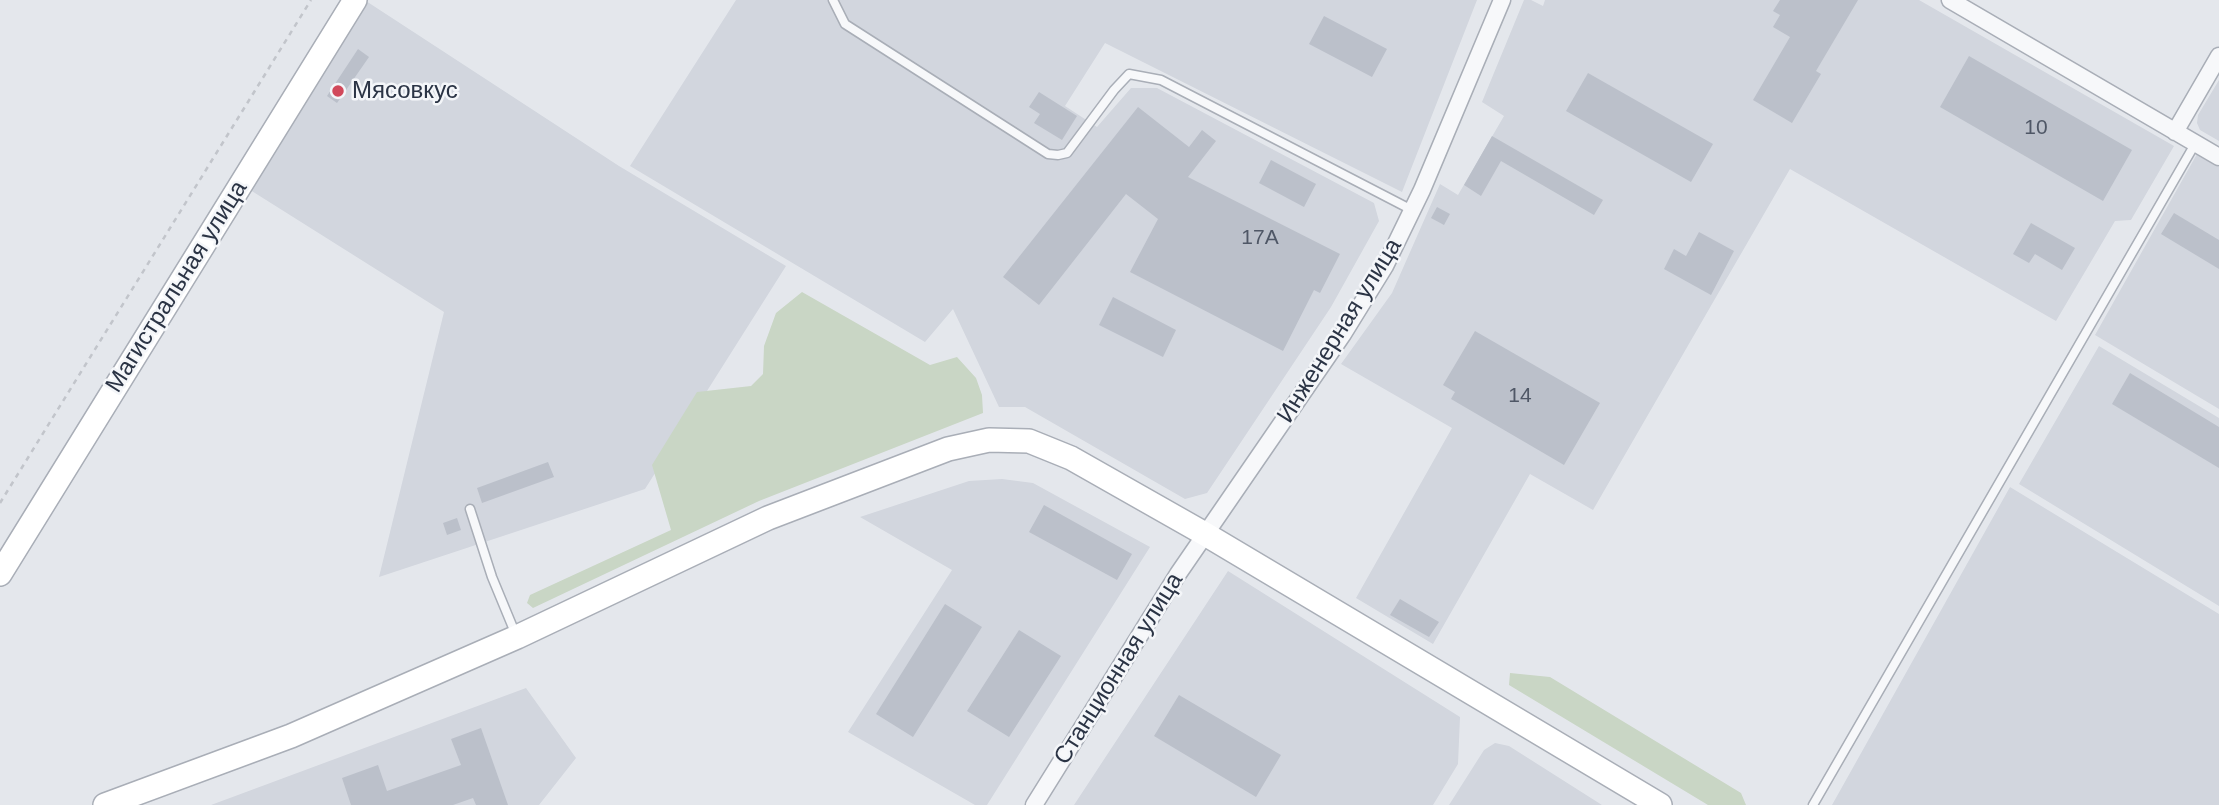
<!DOCTYPE html>
<meta charset="utf-8">
<style>
body{margin:0}
canvas{display:block;background:#e4e7ec}
</style>
<canvas width="2219" height="805"></canvas>
<script>
const ctx = document.querySelector('canvas').getContext('2d');
ctx.lineJoin = 'round';
function paint(path, color) { ctx.fillStyle = color; ctx.fill(path, 'evenodd'); }
const toPath = rows => new Path2D(rows.map(r => 'M' + r).join(''));
function stroke(path, color, width, dash) { ctx.strokeStyle = color; ctx.lineWidth = width; ctx.lineCap = dash ? 'butt' : 'round'; ctx.setLineDash(dash || []); ctx.stroke(path); }
function write(font, color, halo, rows, align = 'center') {
  ctx.font = font + ' Arial,sans-serif'; ctx.lineWidth = 5; ctx.setLineDash([]); ctx.textBaseline = 'middle'; ctx.strokeStyle = halo; ctx.fillStyle = color; for (const [text, x, y, turn = 0] of rows) {
    ctx.save(); ctx.translate(x, y); ctx.rotate((+turn || 0) * Math.PI / 180); ctx.textAlign = isNaN(turn) ? turn : align; if (halo) ctx.strokeText(text, 0, 0); ctx.fillText(text, 0, 0); ctx.restore();
  }
}
paint(toPath([
 [736,0,1477,0,1402,192,1105,43,1065,106,1097,127,1131,88,1157,88,1374,203,1379,221,1331,307,1207,493,1185,499,1025,407,999,407,953,309,925,342,630,166],
 [1524,0,1531,0,1543,6,1545,0,1919,0,2174,146,2131,220,2115,221,2056,321,1790,169,1593,510,1530,474,1433,644,1356,598,1452,428,1341,364,1392,293,1440,184,1458,195,1504,116,1482,102],
 [366,1,619,166,786,266,645,489,379,577,444,312,247,188],
 [2219,80,2219,141,2200,130,2197,123,2198,115],
 [2197,154,2219,167,2219,409,2095,335],
 [2099,346,2219,418,2219,606,2019,484],
 [1002,479,1033,483,1150,547,987,805,975,805,848,732,952,570,860,517,969,481],
 [2010,487,2219,614,2219,805,1832,805],
 [1228,571,1460,717,1458,764,1433,805,1074,805],
 [526,688,576,758,539,805,211,805],
 [1495,743,1509,746,1602,805,1449,805,1484,750]
]), '#d2d6de');
paint(toPath([
 [802,292,930,365,957,357,976,378,982,395,983,413,759,501,533,608,527,603,530,595,671,530,652,465,697,392,751,386,763,374,764,346,776,313],
 [1510,673,1550,677,1741,793,1746,805,1708,805,1509,685]
]), '#c9d6c5');
paint(toPath([
 [1780,0,1858,0,1816,71,1821,74,1792,123,1753,100,1790,37,1773,27,1780,15,1773,11],
 [1324,16,1387,49,1372,77,1309,44],
 [358,49,369,57,337,103,327,96],
 [1969,56,2132,150,2103,201,1940,107],
 [1588,73,1713,144,1691,182,1566,111],
 [1039,92,1077,116,1062,140,1034,123,1040,114,1029,107],
 [1138,107,1189,147,1202,130,1216,141,1188,177,1340,254,1320,293,1314,290,1283,351,1130,272,1158,219,1126,194,1039,305,1003,277],
 [1492,136,1603,200,1594,215,1501,161,1481,196,1464,185],
 [1271,160,1316,184,1304,207,1259,183],
 [1437,207,1450,214,1444,225,1431,218],
 [2174,213,2219,240,2219,269,2161,234],
 [2031,223,2075,248,2062,270,2035,254,2029,263,2013,254],
 [1699,232,1734,251,1711,295,1664,269,1674,249,1686,256],
 [1113,297,1176,330,1163,357,1099,325],
 [1475,331,1600,403,1564,465,1451,399,1455,392,1443,385],
 [2130,373,2219,427,2219,468,2112,404],
 [548,462,554,477,482,503,477,488],
 [1044,505,1132,554,1117,580,1029,532],
 [457,518,461,530,447,535,443,523],
 [1400,599,1439,622,1429,637,1390,615],
 [945,604,982,627,913,737,876,714],
 [1019,630,1061,656,1009,737,967,711],
 [1179,695,1281,755,1256,797,1154,736],
 [481,728,508,805,476,805,473,798,453,805,351,805,342,778,378,765,387,791,461,765,451,739]
]), '#bbc0ca');
const lane = toPath([
 [833,0,845,24,1048,154,1058,155,1067,153,1114,90,1129,74,1161,80,1412,210],
 [470,509,492,577,516,635],
 [1813,805,2195,144]
]);
const street = toPath([
 [1950,0,2219,157],
 [2175,132,2219,56],
 [1034,805,1178,574,1343,334,1385,266,1422,190,1502,0]
]);
const secondary = toPath([
 [0,574,355,0],
 [105,805,291,736,517,637,768,518,948,449,989,440,1029,441,1071,458,1205,534,1660,805]
]);
stroke(lane, '#a9aeb7', 11);
stroke(street, '#a9aeb7', 19);
stroke(secondary, '#a9aeb7', 26);
stroke(toPath([
 [0,503,311,0]
]), '#c2c5cb', 2.5, [5, 5]);
stroke(lane, '#f7f8fa', 8);
stroke(street, '#f7f8fa', 16);
stroke(secondary, '#fff', 23);
for (const [x, y, r, color] of [
 [338,91,7,"#d1495b"]
]) { const dot = new Path2D(); dot.arc(x, y, r, 0, 2 * Math.PI); ctx.fillStyle = color; ctx.fill(dot); stroke(dot, '#f4f6f9', 2.5); }
write('21px', '#4f5766', null, [
 ["10",2036,128],
 ["17А",1260,238],
 ["14",1520,396]
]);
write('24px', '#2b3445', '#f4f6f9', [
 ["Мясовкус",352,91]
], 'left');
write('24px', '#2b3445', '#f4f6f9', [
 ["Магистральная улица",177,287,-58],
 ["Инженерная улица",1340,331,-58],
 ["Станционная улица",1119,669,-58]
]);
</script>
